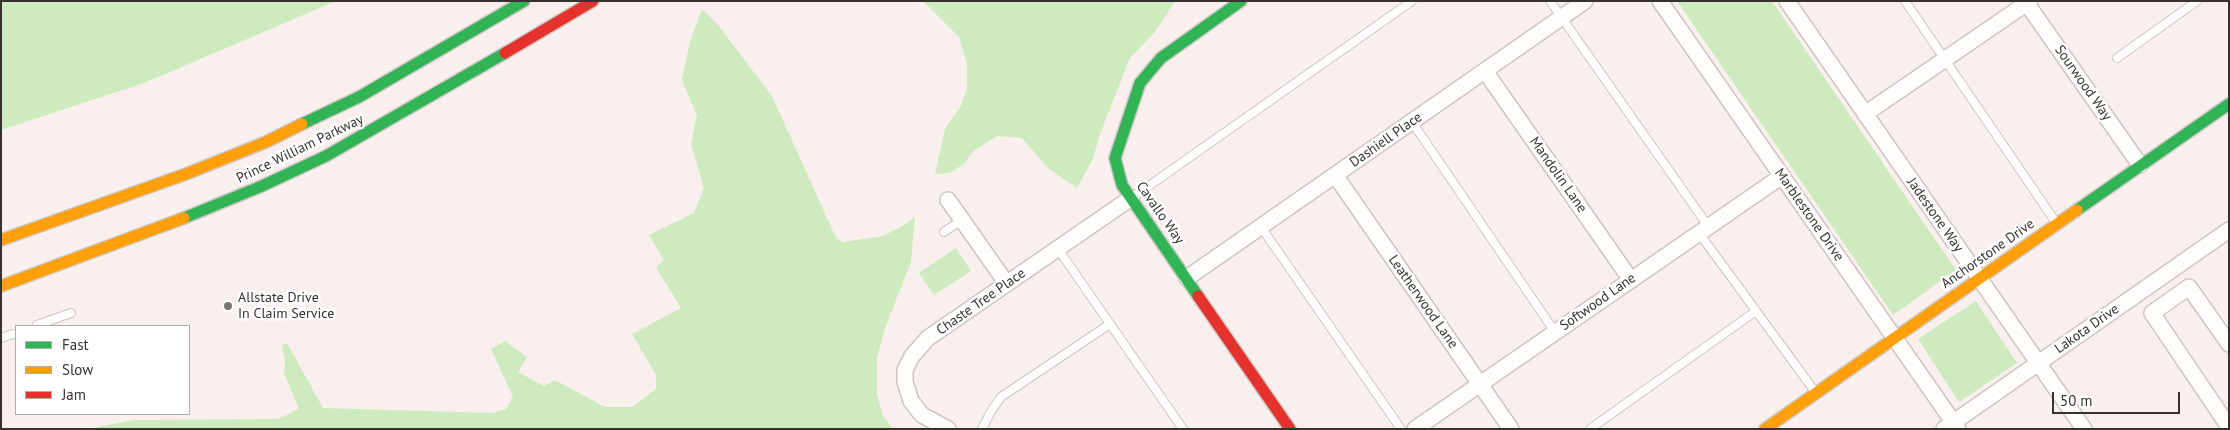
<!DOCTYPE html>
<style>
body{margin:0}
#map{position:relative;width:2230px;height:430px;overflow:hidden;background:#f9f0ed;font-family:"PT Sans",sans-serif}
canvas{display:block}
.frame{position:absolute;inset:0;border:2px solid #37312f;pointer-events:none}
.legend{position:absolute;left:15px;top:325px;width:175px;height:90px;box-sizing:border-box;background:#fff;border:1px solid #afadac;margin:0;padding:6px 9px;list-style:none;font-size:15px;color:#37312f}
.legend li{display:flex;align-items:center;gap:10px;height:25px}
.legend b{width:25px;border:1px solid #afadac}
.scale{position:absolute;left:2052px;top:392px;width:128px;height:22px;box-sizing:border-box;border:2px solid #37312f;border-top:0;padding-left:6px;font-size:15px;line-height:18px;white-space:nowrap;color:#37312f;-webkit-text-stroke:4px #fff;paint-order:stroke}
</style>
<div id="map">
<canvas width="2230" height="430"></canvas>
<div class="frame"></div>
<ul class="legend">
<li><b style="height:6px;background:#30b455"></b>Fast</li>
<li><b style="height:6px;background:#ff9f0a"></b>Slow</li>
<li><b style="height:6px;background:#e5322d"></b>Jam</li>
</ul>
<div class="scale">50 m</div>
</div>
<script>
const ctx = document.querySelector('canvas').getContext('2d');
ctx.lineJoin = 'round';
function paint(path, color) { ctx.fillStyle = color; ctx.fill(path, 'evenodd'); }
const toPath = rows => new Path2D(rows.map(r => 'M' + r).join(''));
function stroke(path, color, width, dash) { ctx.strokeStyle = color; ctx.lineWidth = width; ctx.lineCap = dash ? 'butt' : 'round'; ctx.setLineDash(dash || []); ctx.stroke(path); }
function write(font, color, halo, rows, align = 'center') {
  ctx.font = font + ' "PT Sans",sans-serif'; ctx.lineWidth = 5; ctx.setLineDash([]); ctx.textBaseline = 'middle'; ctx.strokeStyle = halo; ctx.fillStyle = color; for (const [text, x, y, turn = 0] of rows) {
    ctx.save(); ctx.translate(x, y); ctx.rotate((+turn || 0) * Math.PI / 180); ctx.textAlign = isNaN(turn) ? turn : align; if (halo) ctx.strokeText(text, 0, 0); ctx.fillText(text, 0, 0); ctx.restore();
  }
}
paint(toPath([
 [1,1,336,1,144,83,1,130],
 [923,1,1175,1,1155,32,1130,58,1100,134,1093,159,1077,188,1048,168,1022,138,997,136,973,151,964,164,949,173,935,174,945,129,961,106,967,88,967,64,959,37],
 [1677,1,1772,1,1956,270,1893,315],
 [702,9,718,25,772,96,836,238,843,242,883,236,901,227,915,217,911,262,885,328,877,358,877,395,883,416,893,429,87,429,133,420,278,419,299,409,284,373,285,360,282,345,287,343,323,408,493,413,506,409,513,397,491,349,505,341,527,357,518,372,544,386,555,380,605,407,632,407,656,389,656,375,632,334,681,308,656,267,664,260,649,235,694,213,704,188,691,144,697,116,682,80,690,41],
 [956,248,971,271,934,295,919,273],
 [1976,301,2017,363,1959,402,1918,339]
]), '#ceeabf');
const lane = toPath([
 [1550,1,1708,226],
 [1905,1,2057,224],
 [2117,58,2197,1],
 [1412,122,1555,332],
 [1133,197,1412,1],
 [1261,227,1401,429],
 [944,232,962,220],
 [1699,233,1816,393],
 [1058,249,1183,429],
 [37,325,71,313],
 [1,338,13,334],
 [982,429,990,413,1001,397,1110,324],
 [1590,429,1756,311]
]);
const street = toPath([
 [1660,1,1958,429],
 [1787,1,2084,429],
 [2025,1,2140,165],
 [1485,71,1631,280],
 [1865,114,2030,1],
 [1335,175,1511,429],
 [948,200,1007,284],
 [1187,278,1585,1],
 [2229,344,2189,287,2152,313,2229,427],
 [948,429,922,415,911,401,905,382,905,370,912,356,928,338,1131,198],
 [1415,429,1782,176],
 [1944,429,2229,230]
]);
const fast = toPath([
 [302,124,359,97,524,1],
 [2077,210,2229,104],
 [184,218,262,186,326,156,505,53],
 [1198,296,1122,185,1115,158,1140,83,1161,58,1241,1]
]);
const slow = toPath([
 [1,240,186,174,266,142,302,124],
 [1,286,184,218],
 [1765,429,2077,210]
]);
const jam = toPath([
 [505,53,593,1],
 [1198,296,1290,429]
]);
stroke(lane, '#ccc6c3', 10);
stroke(street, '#ccc6c3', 18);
stroke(fast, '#ccc6c3', 14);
stroke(slow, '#ccc6c3', 14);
stroke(jam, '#ccc6c3', 14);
stroke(lane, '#fefdfc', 8);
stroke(street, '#fefdfc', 15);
stroke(fast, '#30b455', 11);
stroke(slow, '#ff9f0a', 11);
stroke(jam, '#e5322d', 11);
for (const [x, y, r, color] of [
 [228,306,5,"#7b7472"]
]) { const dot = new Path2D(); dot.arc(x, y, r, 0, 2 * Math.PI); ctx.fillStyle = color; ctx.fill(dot); stroke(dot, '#fff', 2); }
write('14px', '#37312f', '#fff', [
 ["Sourwood Way",2083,83,55],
 ["Dashiell Place",1386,140,-35],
 ["Prince William Parkway",300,149,-26],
 ["Mandolin Lane",1558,175,55],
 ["Cavallo Way",1160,213,55],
 ["Marblestone Drive",1809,215,55],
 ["Jadestone Way",1935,215,55],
 ["Anchorstone Drive",1988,254,-35],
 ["Chaste Tree Place",981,302,-35],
 ["Leatherwood Lane",1423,302,55],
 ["Softwood Lane",1598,302,-35],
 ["Lakota Drive",2087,329,-35]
]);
write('14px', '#37312f', '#fff', [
 ["Allstate Drive",238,298],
 ["In Claim Service",238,314]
], 'left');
</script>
